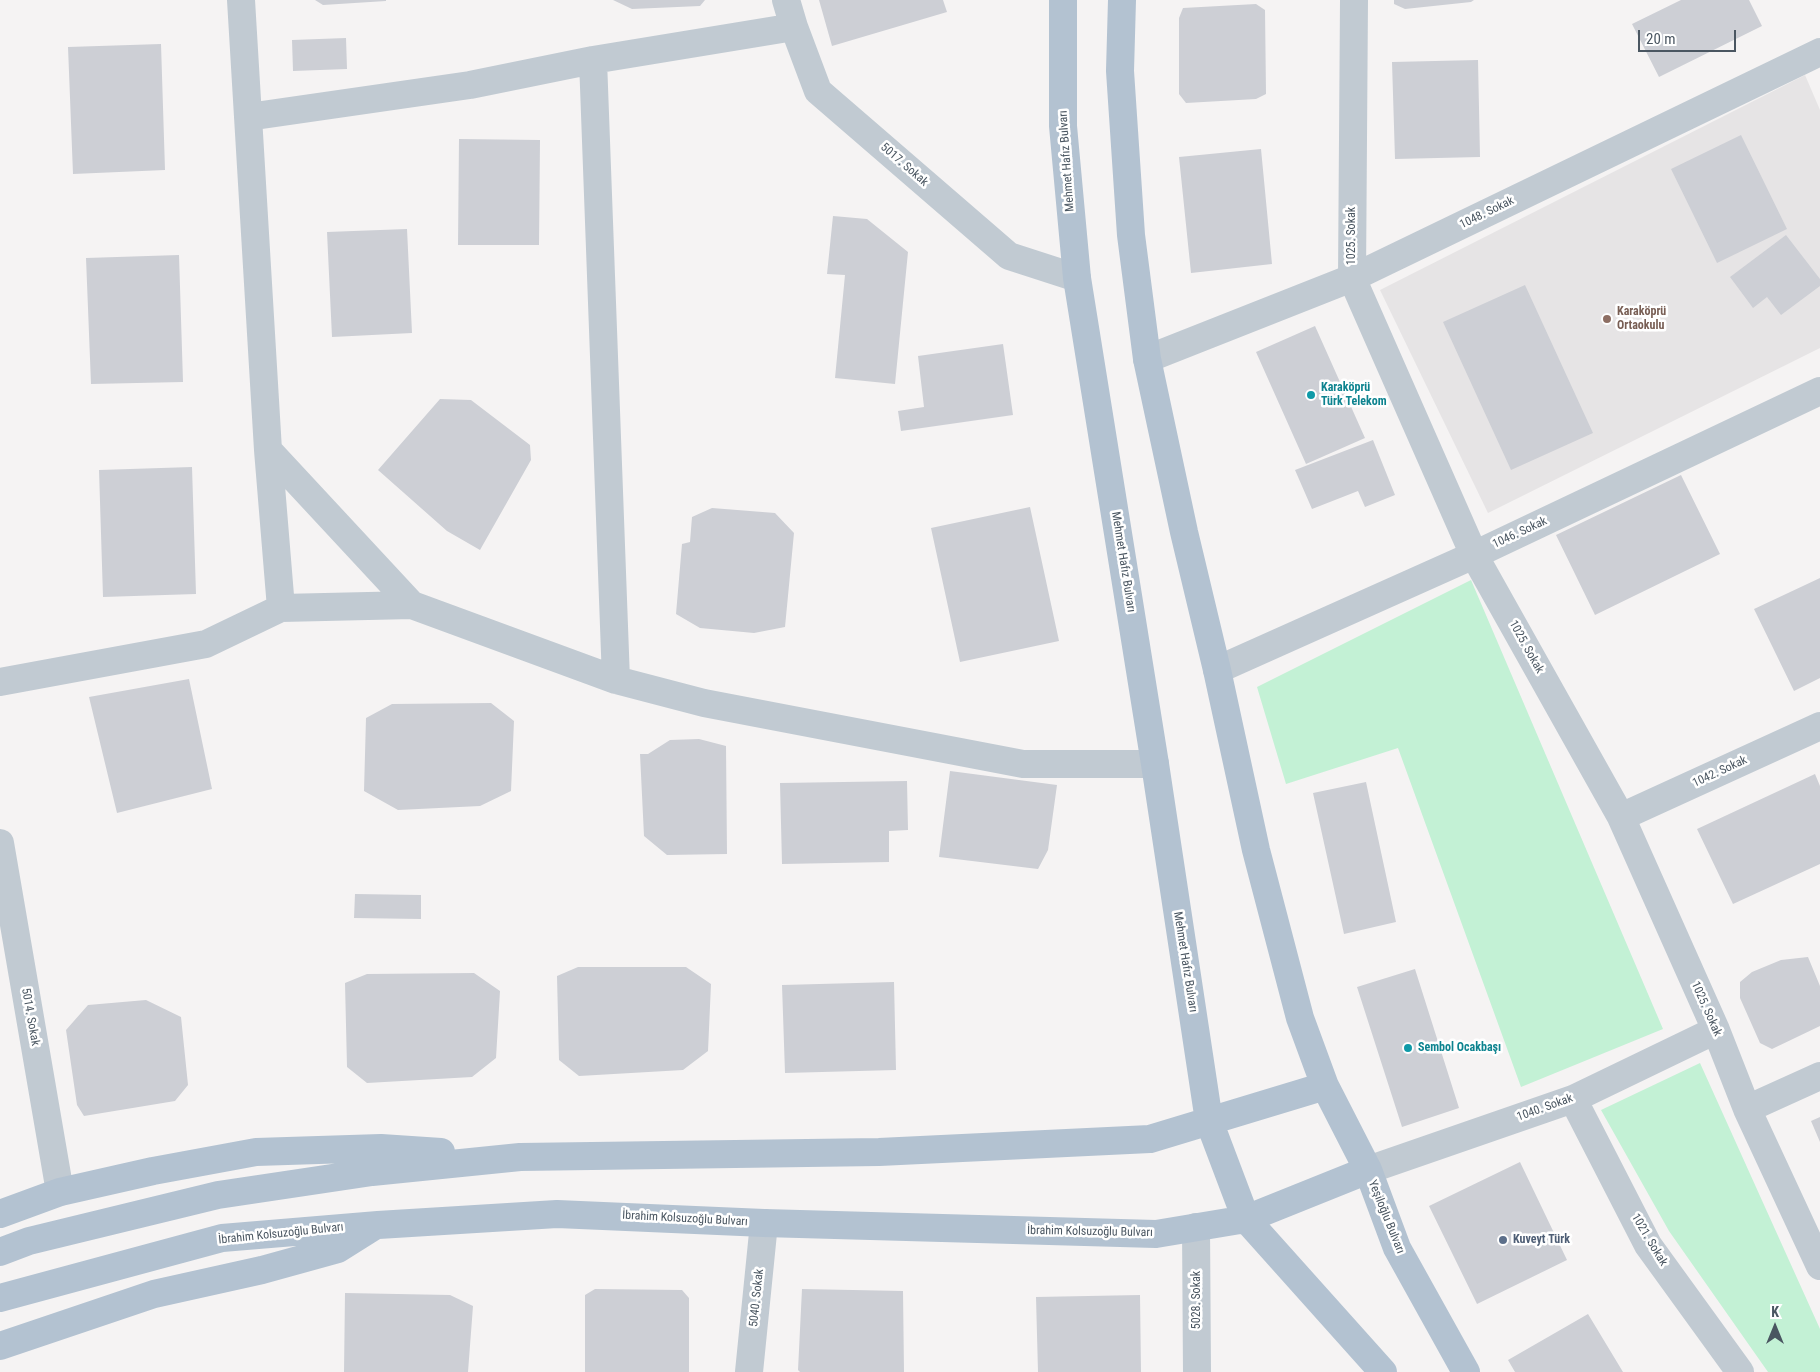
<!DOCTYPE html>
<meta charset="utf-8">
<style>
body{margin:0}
#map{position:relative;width:1820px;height:1372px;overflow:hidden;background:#f5f3f3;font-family:"Roboto Condensed",sans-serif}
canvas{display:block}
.north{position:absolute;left:1750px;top:1302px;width:50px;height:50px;-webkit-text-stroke:4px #fff;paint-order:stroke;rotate:0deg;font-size:14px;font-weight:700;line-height:20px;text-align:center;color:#4a5661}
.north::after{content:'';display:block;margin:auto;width:18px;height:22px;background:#4a5661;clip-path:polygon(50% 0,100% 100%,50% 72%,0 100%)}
.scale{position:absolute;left:1638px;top:30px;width:98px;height:22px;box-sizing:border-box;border:2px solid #4a5661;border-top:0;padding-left:6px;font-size:15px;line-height:18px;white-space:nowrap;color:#4a5661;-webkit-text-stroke:4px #fff;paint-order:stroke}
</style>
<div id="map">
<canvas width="1820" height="1372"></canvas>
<div class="north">K</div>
<div class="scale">20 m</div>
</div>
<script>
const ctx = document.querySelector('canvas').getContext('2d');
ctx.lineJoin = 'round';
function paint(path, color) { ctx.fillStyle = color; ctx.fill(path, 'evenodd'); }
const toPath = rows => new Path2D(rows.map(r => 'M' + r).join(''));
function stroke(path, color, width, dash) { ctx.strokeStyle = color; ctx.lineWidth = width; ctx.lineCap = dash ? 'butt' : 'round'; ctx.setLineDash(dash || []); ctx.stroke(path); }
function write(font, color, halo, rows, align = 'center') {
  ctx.font = font + ' "Roboto Condensed",sans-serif'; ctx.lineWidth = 5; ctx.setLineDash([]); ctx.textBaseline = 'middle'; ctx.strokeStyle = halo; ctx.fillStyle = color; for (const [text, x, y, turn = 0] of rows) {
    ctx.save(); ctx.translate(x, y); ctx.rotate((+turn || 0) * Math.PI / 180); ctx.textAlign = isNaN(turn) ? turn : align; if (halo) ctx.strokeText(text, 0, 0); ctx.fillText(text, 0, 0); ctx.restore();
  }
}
paint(toPath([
 [1805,75,1820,110,1820,348,1488,513,1380,290]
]), '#e6e4e5');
paint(toPath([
 [1471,580,1663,1029,1521,1087,1398,748,1286,784,1257,687],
 [1700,1063,1820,1329,1820,1372,1768,1372,1669,1231,1601,1110]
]), '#c3f1d5');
paint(toPath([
 [315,0,386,0,386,1,323,5],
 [613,0,705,0,700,6,632,9],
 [819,0,943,0,947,12,832,46],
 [1394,0,1474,0,1471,2,1405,9,1394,4],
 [1681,0,1749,0,1762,26,1659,77,1632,24],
 [1256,4,1265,10,1266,94,1256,99,1186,103,1179,94,1179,18,1183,8],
 [346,38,347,69,293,71,292,40],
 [161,44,165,170,73,174,68,47],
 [1478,60,1480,157,1395,159,1392,62],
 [1741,135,1787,229,1717,263,1671,169],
 [459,139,540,140,539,245,458,245],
 [1261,149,1272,264,1191,273,1179,157],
 [833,216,867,219,908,252,895,384,835,378,845,275,827,274],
 [407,229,412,333,332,337,327,232],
 [1786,235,1820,279,1820,286,1781,315,1767,297,1753,308,1730,277],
 [179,255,183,382,91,384,86,258],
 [1525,285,1593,433,1511,470,1443,322],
 [1315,326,1365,438,1306,464,1256,352],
 [1003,344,1013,415,901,431,898,411,924,407,918,356],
 [440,399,471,400,530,445,531,460,480,550,447,531,378,470],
 [1373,440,1395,495,1365,507,1358,491,1312,509,1295,470],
 [192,467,196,594,103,597,99,470],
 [1681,475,1720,554,1595,615,1556,535],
 [1030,507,1059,641,960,662,931,528],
 [712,508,775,513,794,533,785,627,754,633,700,628,676,614,682,544,690,542,692,517],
 [1820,578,1820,678,1794,691,1754,609],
 [189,679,212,789,117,813,89,697],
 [491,703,514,721,511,791,480,806,398,810,364,791,366,718,392,704],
 [699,739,726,746,727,854,667,855,644,836,640,754,648,754,670,740],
 [950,771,1057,785,1048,850,1038,869,939,857],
 [1815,774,1820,786,1820,864,1733,904,1697,829],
 [907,781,908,830,889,831,889,862,782,864,780,783],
 [1366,782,1396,922,1344,934,1313,793],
 [355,894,421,895,421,919,354,918],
 [1808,957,1820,986,1820,1026,1772,1049,1760,1043,1740,998,1740,982,1752,972,1781,960],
 [578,967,686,967,711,984,708,1051,683,1070,579,1076,559,1060,557,976],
 [1415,969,1459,1108,1402,1127,1357,987],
 [474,973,500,991,496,1058,472,1077,367,1083,347,1067,345,983,367,974],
 [894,982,896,1070,785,1073,782,985],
 [146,1000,181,1017,188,1085,175,1101,84,1116,77,1105,66,1030,88,1005],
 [1820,1117,1820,1142,1811,1121],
 [1520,1162,1567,1260,1477,1304,1429,1206],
 [595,1289,682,1290,689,1298,689,1372,585,1372,585,1295],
 [802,1289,903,1291,904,1372,800,1372,798,1370],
 [345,1293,450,1295,473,1306,468,1372,344,1372],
 [1140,1295,1141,1372,1038,1372,1036,1297],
 [1588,1314,1623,1372,1515,1372,1508,1360]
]), '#cdcfd5');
stroke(toPath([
 [241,0,268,450,281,608],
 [786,0,794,27,818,91,1009,256,1077,278],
 [1354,0,1352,278,1474,555,1621,817,1716,1030,1747,1109,1820,1266],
 [593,60,616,680],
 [248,117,470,85,593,60,794,27],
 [1147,359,1352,278,1820,52],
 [268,450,412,605],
 [1217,670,1474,555,1820,391],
 [0,682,206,644,281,608,412,605,616,680,704,703,1023,764,1155,764],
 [1621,817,1820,726],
 [0,843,60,1192],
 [1573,1099,1648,1245,1740,1372],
 [1747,1109,1820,1076],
 [1368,1170,1573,1099,1716,1030],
 [1196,1227,1197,1372],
 [749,1372,764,1223]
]), '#c1cad2', 28);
stroke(toPath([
 [1063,0,1063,126,1077,278,1155,764,1209,1121,1246,1219,1383,1372],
 [1122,0,1120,71,1131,235,1147,359,1184,532,1217,670,1256,850,1300,1018,1325,1086,1368,1170,1397,1248,1466,1372],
 [0,1214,60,1192,153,1171,256,1152,381,1148,441,1152],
 [0,1252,29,1241,218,1195,372,1172,520,1157,879,1152,1150,1139,1325,1086],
 [0,1298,222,1238,378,1225,557,1214,764,1223,1156,1234,1246,1219,1368,1170],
 [0,1346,154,1294,262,1270,338,1249,373,1227]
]), '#b3c2d1', 28);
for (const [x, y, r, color] of [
 [1607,319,5,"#8d6e63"],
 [1311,395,5,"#0f9aa8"],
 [1408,1048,5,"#0f9aa8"],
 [1503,1240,5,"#5c6f8a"]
]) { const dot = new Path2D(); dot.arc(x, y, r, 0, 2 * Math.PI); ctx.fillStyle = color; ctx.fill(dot); stroke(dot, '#fff', 2); }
write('12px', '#4a5661', '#fff', [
 ["Mehmet Hafız Bulvarı",1067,161,-94],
 ["5017. Sokak",904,165,41],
 ["1048. Sokak",1487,213,-26],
 ["1025. Sokak",1352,236,-90],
 ["1046. Sokak",1520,533,-25],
 ["Mehmet Hafız Bulvarı",1123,562,81],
 ["1025. Sokak",1526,647,61],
 ["1042. Sokak",1720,772,-25],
 ["Mehmet Hafız Bulvarı",1185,962,81],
 ["1025. Sokak",1706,1009,66],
 ["5014. Sokak",30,1017,80],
 ["1040. Sokak",1545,1108,-20],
 ["Yeşiloğlu Bulvarı",1386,1217,68],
 ["İbrahim Kolsuzoğlu Bulvarı",685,1219,3],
 ["İbrahim Kolsuzoğlu Bulvarı",1090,1232,1],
 ["İbrahim Kolsuzoğlu Bulvarı",281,1234,-6],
 ["1021. Sokak",1649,1240,59],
 ["5040. Sokak",757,1298,-84],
 ["5028. Sokak",1197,1300,-90]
]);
write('bold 12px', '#785e54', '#fff', [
 ["Karaköprü",1617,312],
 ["Ortaokulu",1617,326]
], 'left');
write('bold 12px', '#0d838f', '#fff', [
 ["Karaköprü",1321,388],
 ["Türk Telekom",1321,402],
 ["Sembol Ocakbaşı",1418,1048]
], 'left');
write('bold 12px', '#4e5e75', '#fff', [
 ["Kuveyt Türk",1513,1240]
], 'left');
</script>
